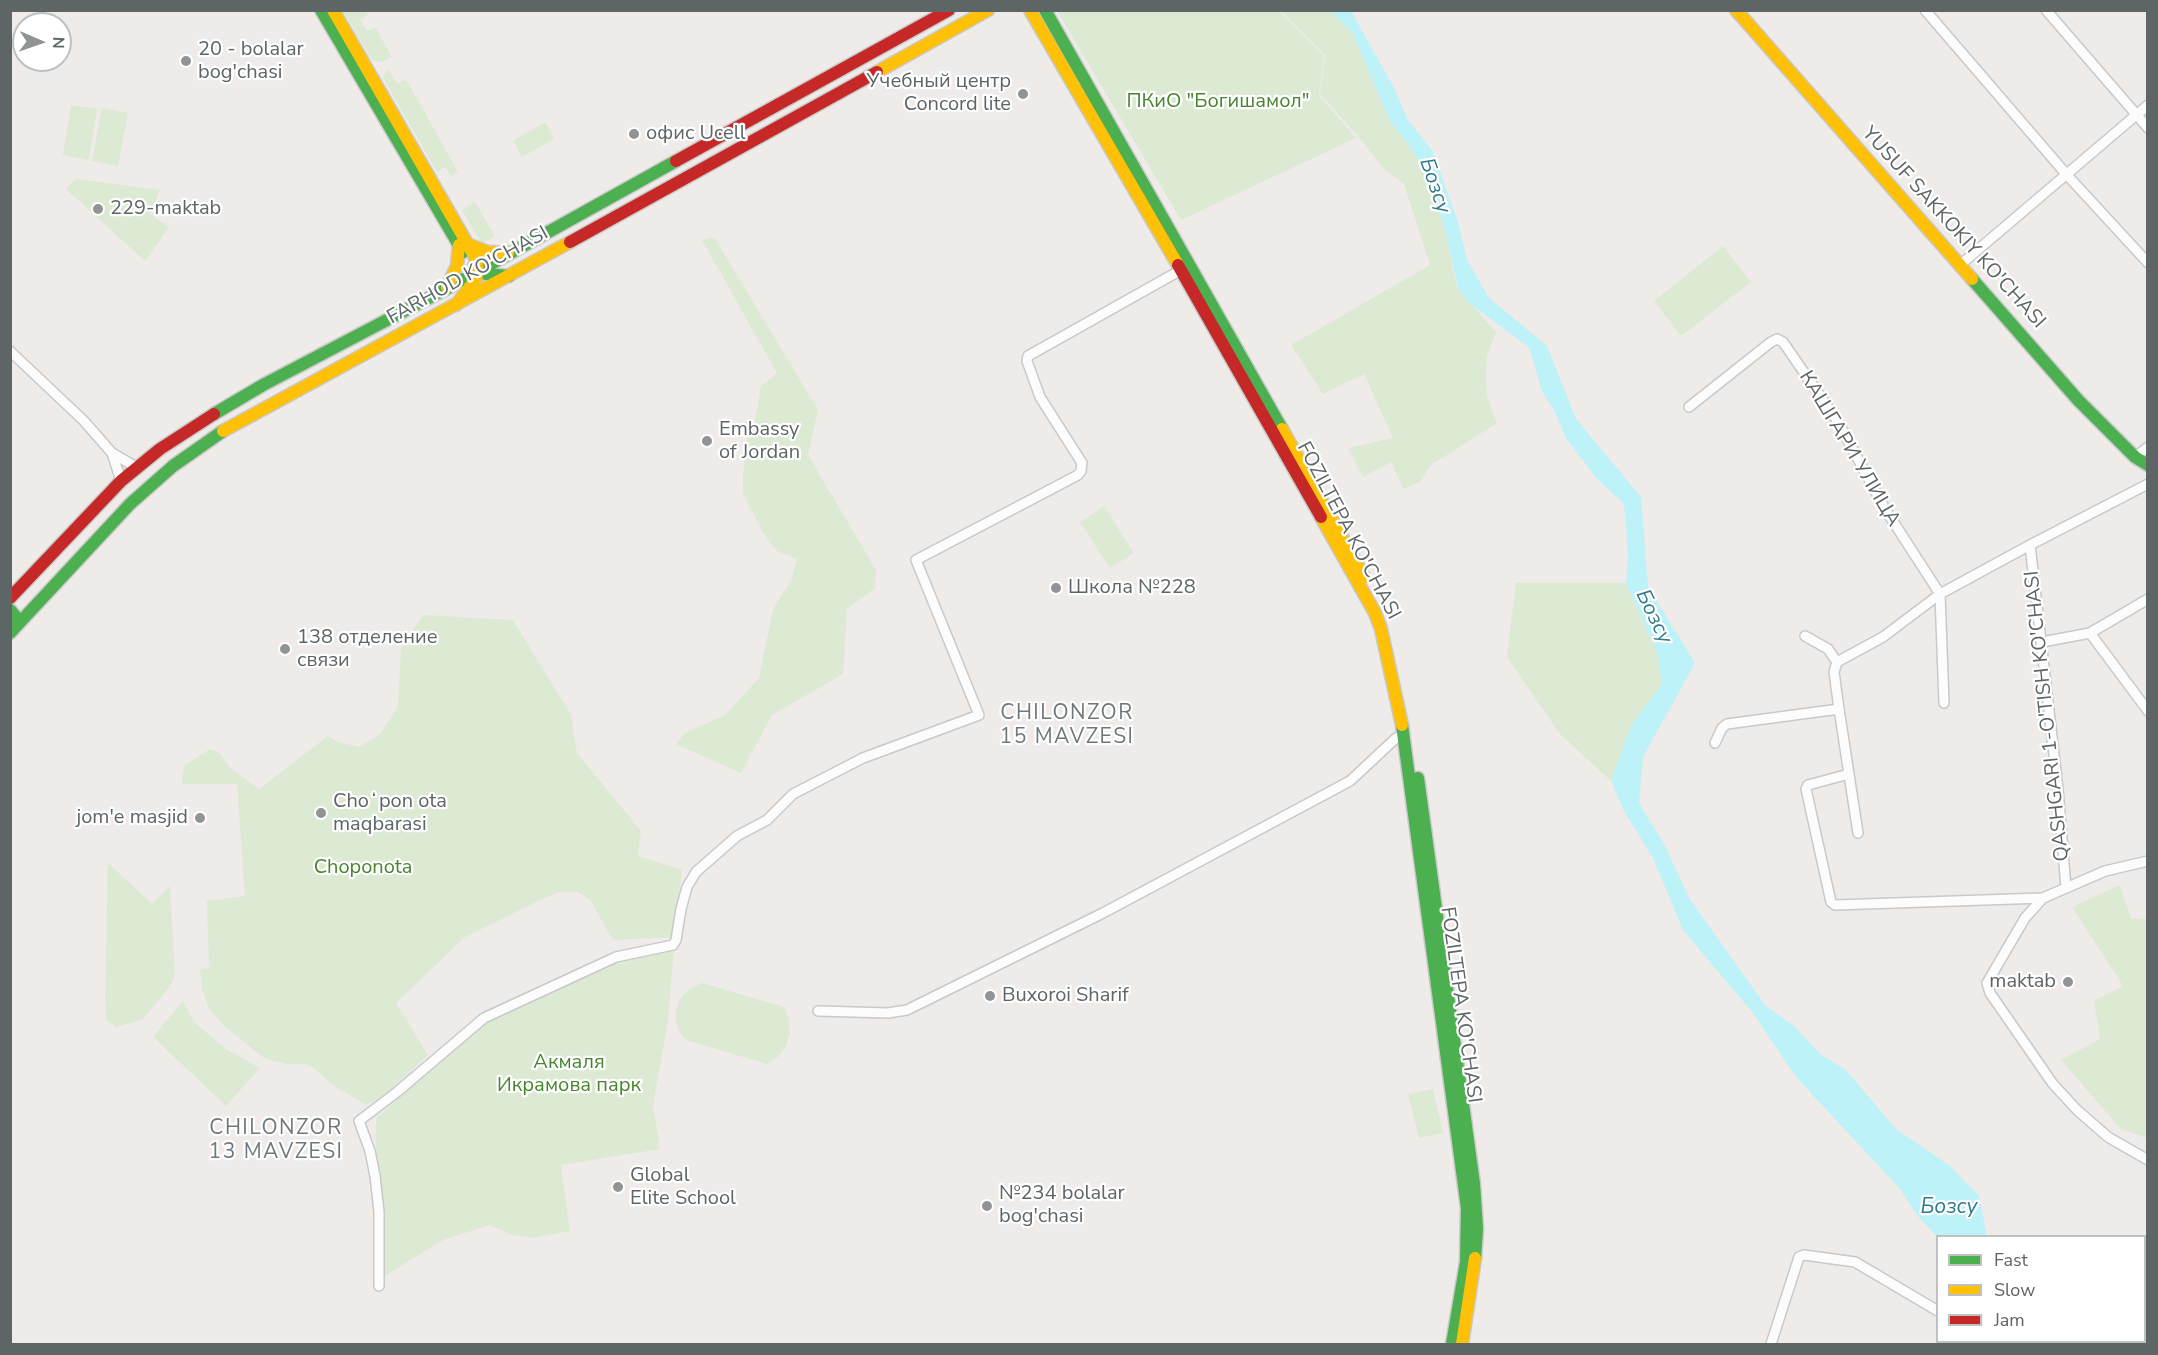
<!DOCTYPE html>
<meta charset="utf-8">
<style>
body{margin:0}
#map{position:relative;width:2158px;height:1355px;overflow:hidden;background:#eeebe9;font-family:"Nunito Sans",sans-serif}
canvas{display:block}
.frame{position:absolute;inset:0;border:12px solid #5d6567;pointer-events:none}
.legend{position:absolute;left:1936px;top:1235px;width:210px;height:108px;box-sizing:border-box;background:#fff;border:2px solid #bec1c2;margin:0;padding:8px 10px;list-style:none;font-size:18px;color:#5d6567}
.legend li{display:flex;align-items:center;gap:12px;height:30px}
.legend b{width:30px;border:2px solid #bec1c2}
.north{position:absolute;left:12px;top:12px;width:60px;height:60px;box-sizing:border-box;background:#fff;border:2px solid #bec1c2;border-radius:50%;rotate:92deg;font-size:16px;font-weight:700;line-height:24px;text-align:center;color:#5d6567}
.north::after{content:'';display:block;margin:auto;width:21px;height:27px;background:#909494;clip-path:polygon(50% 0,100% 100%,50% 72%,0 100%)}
</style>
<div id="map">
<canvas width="2158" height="1355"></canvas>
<div class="frame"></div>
<ul class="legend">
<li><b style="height:8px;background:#4caf50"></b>Fast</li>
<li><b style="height:8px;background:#ffc107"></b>Slow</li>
<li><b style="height:8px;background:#c62828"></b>Jam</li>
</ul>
<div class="north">N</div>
</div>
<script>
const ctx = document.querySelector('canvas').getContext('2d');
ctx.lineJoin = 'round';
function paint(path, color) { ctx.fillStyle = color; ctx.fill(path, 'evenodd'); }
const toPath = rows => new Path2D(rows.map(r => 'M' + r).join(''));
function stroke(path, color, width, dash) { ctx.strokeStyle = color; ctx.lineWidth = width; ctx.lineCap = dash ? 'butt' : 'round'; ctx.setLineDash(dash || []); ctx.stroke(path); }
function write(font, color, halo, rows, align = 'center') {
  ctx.font = font + ' "Nunito Sans",sans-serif'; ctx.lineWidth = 4.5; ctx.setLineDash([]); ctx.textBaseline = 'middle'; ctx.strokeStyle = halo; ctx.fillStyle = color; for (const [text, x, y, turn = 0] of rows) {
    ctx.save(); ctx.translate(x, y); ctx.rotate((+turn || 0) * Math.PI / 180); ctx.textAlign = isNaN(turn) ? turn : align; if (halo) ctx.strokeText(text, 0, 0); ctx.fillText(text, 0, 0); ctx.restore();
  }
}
paint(toPath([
 [343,11,365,11,368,15,360,20,367,31,375,27,392,57,382,62,372,60],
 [1057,11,1279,11,1324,56,1319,95,1356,138,1181,220],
 [1281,11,1333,11,1337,18,1352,32,1390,121,1410,147,1425,171,1445,229,1457,288,1496,332,1487,355,1486,377,1487,397,1497,423,1431,465,1419,482,1404,489,1391,462,1363,477,1348,448,1393,438,1364,374,1323,394,1291,345,1430,265,1404,184,1384,169,1357,135,1320,94,1325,55],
 [388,69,397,84,406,79,458,172,451,176,445,167,437,172,383,78],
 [71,105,97,109,89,160,63,155],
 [102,108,128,113,118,166,92,161],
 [545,122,554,139,522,157,513,141],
 [76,179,160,190,150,214,169,227,145,261,66,189],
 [475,202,495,236,482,244,462,210],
 [714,237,818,410,808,455,876,570,875,588,847,609,843,674,772,715,741,773,676,744,685,733,725,715,759,678,773,609,791,580,797,559,777,551,762,531,743,494,743,474,749,430,755,421,761,386,777,373,702,240],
 [1723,246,1751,282,1681,336,1654,301],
 [1104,506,1134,553,1110,568,1080,522],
 [1516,583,1626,583,1657,652,1662,685,1632,725,1611,781,1560,734,1507,657],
 [423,615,513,620,571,715,577,753,641,831,638,856,682,870,675,937,613,940,590,900,577,892,561,892,544,898,465,937,396,1003,428,1055,384,1095,366,1105,333,1085,314,1068,306,1064,288,1064,269,1060,261,1056,222,1024,209,1009,202,989,200,969,209,968,207,901,245,896,237,784,182,784,183,771,185,765,210,749,220,753,230,768,259,789,328,736,338,742,360,747,380,734,398,706,401,648],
 [108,863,152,904,170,886,175,977,169,988,142,1020,116,1027,106,1020,105,999],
 [2120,885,2131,919,2147,919,2147,1138,2121,1129,2061,1060,2100,1039,2094,1001,2123,986,2072,907],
 [674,946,668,1020,653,1106,660,1149,561,1165,570,1231,532,1238,512,1235,490,1225,443,1240,378,1280,376,1119,482,1021,613,953],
 [702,983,784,1007,789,1019,790,1033,786,1046,779,1056,767,1064,686,1040,680,1032,676,1022,676,1012,679,1002,685,993,693,987],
 [183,1001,194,1022,226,1049,260,1068,226,1106,153,1037],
 [1433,1089,1443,1133,1419,1138,1408,1094]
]), '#dcead3');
paint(toPath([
 [1333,11,1351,11,1393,86,1408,120,1433,152,1458,222,1467,260,1489,298,1547,346,1576,419,1641,497,1648,587,1695,663,1643,757,1639,803,1665,846,1689,898,1765,1005,1795,1027,1821,1055,1845,1069,1896,1129,1950,1166,1979,1196,1987,1236,1937,1237,1918,1216,1900,1189,1796,1077,1753,1013,1683,930,1653,858,1624,811,1611,781,1632,724,1662,685,1657,652,1626,583,1628,553,1624,504,1597,479,1566,438,1554,410,1542,391,1529,347,1469,303,1458,288,1445,229,1425,171,1410,147,1390,121,1352,32,1337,18]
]), '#bdf2f8');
const street = toPath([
 [1925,10,2067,175,2148,263],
 [2046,10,2148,128],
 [1960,265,2148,105],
 [10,351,84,421,112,453,136,467],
 [1689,407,1771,342,1777,339,1783,342,1838,422,1885,509,1940,594,1944,703],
 [112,453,121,481],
 [2135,457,2148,447],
 [2030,545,2058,789,2066,888],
 [2090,633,2148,599],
 [1805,636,1828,649,1837,662],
 [2042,642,2090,633,2148,711],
 [1715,743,1722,728,1727,724,1839,709],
 [1849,774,1808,785,1806,789,1831,902,1835,905,2043,898],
 [1858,833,1839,709,1834,672,1837,662,1883,637,1940,594,2030,545,2148,484],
 [2148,861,2105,871,2043,898,2025,918,1987,983,1990,993,2053,1084,2077,1110,2108,1137,2148,1160],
 [818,1011,888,1013,907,1010,1103,913,1350,781,1395,739,1403,734],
 [379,1286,379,1212,375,1176,370,1151,359,1121,397,1092,484,1018,616,957,673,945,676,940,681,909,687,887,696,872,737,836,767,820,793,794,863,758,979,715,916,560,1078,475,1081,471,1082,463,1040,397,1027,361,1028,356,1181,270],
 [1982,1342,1987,1344],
 [1771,1344,1799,1257,1804,1255,1855,1262,1938,1311]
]);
const fast = toPath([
 [321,10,463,252],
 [1045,10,1282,429],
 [474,266,486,274,509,276],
 [1972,279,2078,400,2135,457,2148,465],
 [214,414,263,385,446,289,676,161],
 [10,610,16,617,18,624],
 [10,633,130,504,173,466,223,431],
 [1402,725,1467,1208,1466,1262,1452,1344],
 [1418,778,1474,1184,1477,1229,1475,1258]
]);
const slow = toPath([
 [333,10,476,259,478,271,476,279,456,305],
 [1030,10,1178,265],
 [1736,10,1972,279],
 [877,72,988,10],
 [469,245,488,252,508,253],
 [447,287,457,266,459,245],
 [1282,429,1364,577],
 [223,431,570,242],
 [1321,517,1375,613,1381,629,1402,725],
 [1462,1344,1475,1258]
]);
const jam = toPath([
 [676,161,949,10],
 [570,242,877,72],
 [1178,265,1321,517],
 [10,598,121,481,160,449,214,414]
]);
stroke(street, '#c8c9c8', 12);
stroke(fast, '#c8c9c9', 15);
stroke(slow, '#c8c9c9', 15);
stroke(jam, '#c8c9c9', 15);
stroke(street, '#fcfcfc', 9);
stroke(fast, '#4caf50', 12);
stroke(slow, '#ffc107', 12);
stroke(jam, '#c62828', 12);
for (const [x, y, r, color] of [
 [186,61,6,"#909494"],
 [1023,94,6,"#909494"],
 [634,134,6,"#909494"],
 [98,209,6,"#909494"],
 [707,441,6,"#909494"],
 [1056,588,6,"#909494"],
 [285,649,6,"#909494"],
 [321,813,6,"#909494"],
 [200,818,6,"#909494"],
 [2068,982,6,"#909494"],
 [990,996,6,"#909494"],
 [618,1187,6,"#909494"],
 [987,1206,6,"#909494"]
]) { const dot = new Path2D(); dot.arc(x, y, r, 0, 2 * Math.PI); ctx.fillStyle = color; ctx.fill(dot); stroke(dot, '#fff', 2); }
write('20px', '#5d6567', '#fff', [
 ["20 - bolalar",198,50],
 ["bog'chasi",198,73],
 ["Учебный центр",1011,82,"right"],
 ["Concord lite",1011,105,"right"],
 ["офис Ucell",646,134],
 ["229-maktab",110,209],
 ["Embassy",719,430],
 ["of Jordan",719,453],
 ["Школа №228",1068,588],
 ["138 отделение",297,638],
 ["связи",297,661],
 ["Choʻpon ota",333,802],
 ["maqbarasi",333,825],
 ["jom'e masjid",188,818,"right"],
 ["maktab",2056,982,"right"],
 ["Buxoroi Sharif",1002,996],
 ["Global",630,1176],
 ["Elite School",630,1199],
 ["№234 bolalar",999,1194],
 ["bog'chasi",999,1217]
], 'left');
write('20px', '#46852e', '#fff', [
 ["ПКиО \"Богишамол\"",1218,102],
 ["Choponota",363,868],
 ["Акмаля",569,1063],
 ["Икрамова парк",569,1086]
]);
write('20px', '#5d6567', '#fff', [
 ["YUSUF SAKKOKIY KO'CHASI",1953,228,48],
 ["FARHOD KO'CHASI",468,276,-29],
 ["КАШГАРИ УЛИЦА",1849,449,59],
 ["FOZILTEPA KO'CHASI",1348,531,62],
 ["QASHGARI 1-O'TISH KO'CHASI",2048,716,-96],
 ["FOZILTEPA KO'CHASI",1460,1005,82]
]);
write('italic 21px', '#2f7a8b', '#fff', [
 ["Бозсу",1434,186,71],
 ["Бозсу",1653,617,64],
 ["Бозсу",1949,1208]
]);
ctx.letterSpacing = '1.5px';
write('21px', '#6e787a', '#fff', [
 ["CHILONZOR",1067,714],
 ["15 MAVZESI",1067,738],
 ["CHILONZOR",276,1129],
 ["13 MAVZESI",276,1153]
]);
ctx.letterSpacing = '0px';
</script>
